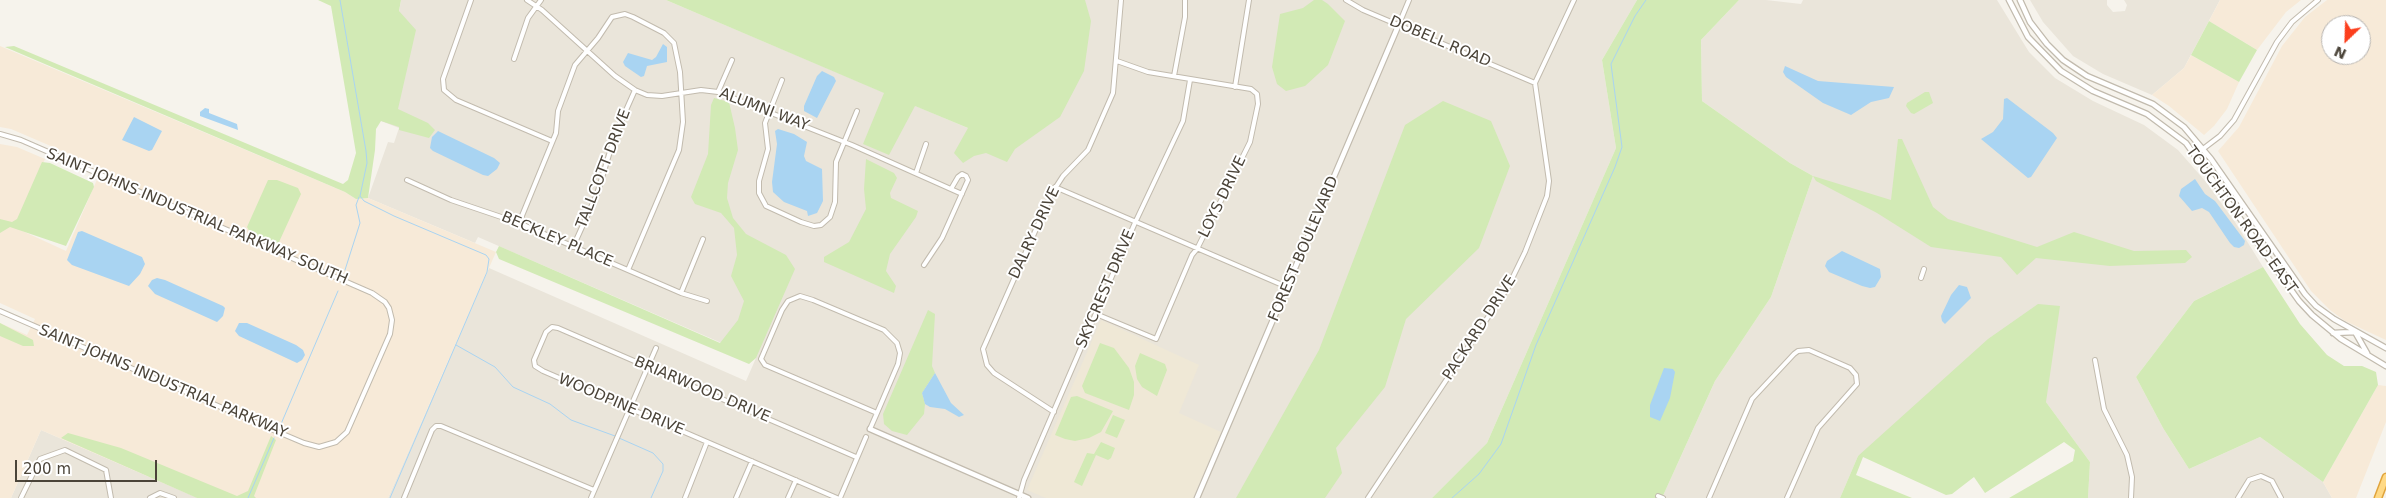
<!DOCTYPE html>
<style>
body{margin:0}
#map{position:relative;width:2386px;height:498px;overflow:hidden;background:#f6f3ec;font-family:"DejaVu Sans",sans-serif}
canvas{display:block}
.north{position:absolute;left:2321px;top:15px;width:50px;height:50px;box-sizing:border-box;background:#fff;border:1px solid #b7b4b0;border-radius:50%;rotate:204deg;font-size:14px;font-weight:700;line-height:20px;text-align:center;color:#4b4439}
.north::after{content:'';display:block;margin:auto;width:18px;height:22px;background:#fc3f1d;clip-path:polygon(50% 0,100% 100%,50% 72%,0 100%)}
.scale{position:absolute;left:15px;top:460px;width:142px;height:22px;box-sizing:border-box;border:2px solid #4b4439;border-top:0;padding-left:6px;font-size:15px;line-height:18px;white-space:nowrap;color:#4b4439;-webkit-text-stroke:4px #fff;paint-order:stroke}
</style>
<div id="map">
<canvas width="2386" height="498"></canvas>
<div class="north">N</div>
<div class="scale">200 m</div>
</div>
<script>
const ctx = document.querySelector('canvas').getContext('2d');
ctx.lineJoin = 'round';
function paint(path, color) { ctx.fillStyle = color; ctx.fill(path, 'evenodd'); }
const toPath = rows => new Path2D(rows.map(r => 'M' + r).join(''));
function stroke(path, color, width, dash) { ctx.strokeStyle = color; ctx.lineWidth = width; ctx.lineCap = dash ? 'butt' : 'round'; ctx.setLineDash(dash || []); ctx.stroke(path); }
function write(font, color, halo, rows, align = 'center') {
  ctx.font = font + ' "DejaVu Sans",sans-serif'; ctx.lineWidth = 4; ctx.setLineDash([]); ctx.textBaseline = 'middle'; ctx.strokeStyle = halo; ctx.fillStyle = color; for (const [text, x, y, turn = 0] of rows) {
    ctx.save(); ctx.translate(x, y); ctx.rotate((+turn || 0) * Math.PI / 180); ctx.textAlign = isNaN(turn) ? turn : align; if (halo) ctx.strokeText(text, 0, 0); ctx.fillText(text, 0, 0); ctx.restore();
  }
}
paint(toPath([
 [401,0,666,0,1015,148,1071,0,1637,0,1602,60,1616,148,1487,443,1432,498,388,498,489,268,746,381,756,358,478,237,475,243,368,198,388,142,394,143,399,128,381,121],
 [1739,0,1766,0,1801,4,1803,0,1997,0,2029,52,2055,78,2093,101,2144,125,2178,150,2206,182,2235,222,2263,267,2194,301,2136,377,2163,428,2189,469,2260,437,2323,482,2332,498,2088,498,2090,462,2046,402,1858,456,1840,498,1662,498,1715,381,1771,297,1813,176,1790,163,1702,101,1701,40],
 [2030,0,2107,0,2107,5,2113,12,2125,11,2127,5,2124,0,2220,0,2184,68,2152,95,2103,74,2073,56,2043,22],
 [41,430,198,498,11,498]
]), '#eae5da');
paint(toPath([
 [2220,0,2301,0,2286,12,2257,50,2209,21],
 [2327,0,2386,0,2386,340,2345,321,2330,310,2311,291,2218,151,2239,127,2282,46,2305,17],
 [2331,25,2361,25,2361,55,2331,55],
 [0,46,345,192,356,199,368,198,496,252,388,498,198,498,41,430,11,498,0,498,0,323,27,335,35,319,0,303,0,144,17,147,45,159,16,228,66,251,102,168,11,129,0,127],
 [2191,55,2239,82,2227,109,2214,126,2204,135,2169,106,2152,95,2184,68],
 [2378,385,2386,386,2386,422,2356,498,2332,498,2323,482]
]), '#f7ead8');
paint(toPath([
 [1101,320,1199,365,1179,413,1221,432,1193,498,1046,498,1027,490]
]), '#efe8d6');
paint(toPath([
 [318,0,401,0,399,11,416,30,398,109,428,123,435,130,429,138,399,130,399,127,381,121,376,129,375,150,368,198,356,199,345,192,5,47,14,46,343,184,348,180,356,153,331,6],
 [666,0,1085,0,1091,21,1084,71,1060,117,1015,149,1007,162,986,153,974,156,963,163,954,153,968,128,915,106,889,155,863,144,884,93],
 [1314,0,1322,0,1328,4,1345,21,1328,65,1305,86,1286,91,1277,84,1272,67,1280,14,1303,8],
 [1637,0,1739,0,1701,40,1702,101,1790,163,1813,176,1891,200,1898,139,1902,139,1933,207,1948,219,2037,247,2074,232,2134,251,2186,250,2192,257,2185,263,2110,266,2036,258,2017,275,2001,257,1931,247,1877,213,1816,181,1813,176,1771,297,1715,381,1662,498,1432,498,1487,443,1616,148,1602,60],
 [2209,21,2257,50,2239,82,2191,55],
 [1925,92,1929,92,1933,103,1914,114,1911,113,1906,106,1907,103],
 [714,98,729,102,735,128,738,150,728,183,727,198,733,218,746,234,786,255,795,269,756,358,749,364,499,259,496,252,499,246,720,343,738,320,744,301,731,276,737,255,734,228,721,213,695,204,691,197,708,154,711,105],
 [1443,101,1491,121,1510,166,1479,248,1406,319,1385,387,1336,448,1342,473,1325,498,1236,498,1319,350,1405,125],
 [866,159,894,173,897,178,890,193,891,198,918,211,916,217,890,254,886,271,896,286,894,293,824,262,824,257,849,242,866,209,864,189],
 [42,162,50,163,93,183,94,187,66,246,10,227,0,233,0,219,12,222,17,219],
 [268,180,277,180,298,188,301,194,279,242,275,244,251,234,247,227],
 [2263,267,2300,324,2327,355,2344,366,2362,366,2376,372,2378,385,2323,482,2260,437,2189,469,2163,428,2136,377,2194,301],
 [2038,304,2060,306,2046,402,2090,462,2088,498,2009,498,2073,461,2075,450,2064,442,1985,493,1974,477,1952,494,1946,495,1863,457,1856,475,1912,498,1840,498,1858,456,1988,339],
 [928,310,935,314,932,366,935,373,922,393,925,404,924,414,907,435,892,431,884,424,883,414],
 [0,323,33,340,34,346,23,346,0,336],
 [1100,343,1114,348,1129,368,1134,382,1134,395,1129,410,1085,393,1082,386],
 [1140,353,1165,364,1167,370,1157,396,1142,387,1137,379,1135,366],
 [1077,396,1113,411,1101,432,1089,438,1075,441,1065,439,1055,435,1071,397],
 [1113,415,1125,420,1117,438,1105,433],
 [68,433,121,448,237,496,248,491,271,436,276,440,254,496,256,498,197,498,61,438],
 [1101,442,1115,448,1111,458,1108,460,1096,455,1082,486,1074,482,1087,453,1094,454]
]), '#d2eab5');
paint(toPath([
 [663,44,667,47,667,62,647,66,644,76,641,77,625,66,623,62,628,53,652,60,656,57],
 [1785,66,1818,81,1894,87,1889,98,1871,102,1851,115,1823,103,1786,77,1783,72],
 [822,71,834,77,836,81,817,118,804,111,804,106,817,76],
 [2007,98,2053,133,2057,138,2031,177,2028,178,1981,139,1993,132,2003,119,2004,99],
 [205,108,209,109,209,113,237,124,238,130,200,116,200,112],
 [134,117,162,131,152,150,149,151,122,140],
 [778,129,794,134,807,142,804,156,806,161,822,169,823,201,817,213,808,216,807,211,784,202,773,192,772,182,777,144,775,131],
 [438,131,494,158,500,163,497,169,488,176,483,175,433,151,430,148,432,137],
 [2195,179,2205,194,2215,201,2245,241,2244,245,2239,248,2234,247,2230,243,2209,212,2202,208,2192,211,2179,196,2181,189],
 [82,231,142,257,145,264,140,274,129,286,72,265,67,260,78,232],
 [1842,251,1880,269,1881,277,1875,287,1870,288,1862,286,1829,272,1825,266,1827,261],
 [157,278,165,280,223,306,225,308,223,316,217,322,155,294,148,286,152,280],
 [1959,285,1967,287,1971,298,1945,324,1942,321,1941,316,1951,295],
 [239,323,247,323,296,345,303,350,305,355,302,360,297,363,239,336,235,331],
 [1664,368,1673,369,1675,372,1670,398,1660,421,1650,417,1650,405],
 [935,373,951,403,964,415,959,417,945,409,930,407,925,404,922,393]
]), '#a9d4f2');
stroke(toPath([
 [340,0,366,151,367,163,360,196,364,201,394,216,486,255,489,259,487,272,390,498],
 [345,270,360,223,356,205,359,197],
 [456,345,495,367,513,387,550,404,571,420,615,436],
 [281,424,338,291],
 [619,438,653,453,663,464,663,471,651,498],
 [248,498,274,438],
 [1452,498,1479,474,1501,444,1536,345,1615,167,1622,147,1611,64,1635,16,1646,0]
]), '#a9d4f2', 1);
const minor = toPath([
 [471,0,443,79,444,90,456,100,552,141],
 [527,0,542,10,615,76,635,90,647,95,662,96,701,90,718,92,852,145,962,194],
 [1346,0,1363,10,1535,83],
 [1399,24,1409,0],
 [514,59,528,18,541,0],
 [1174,76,1185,17,1185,0],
 [782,80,765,123,768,149,759,181,759,193,766,206,801,222,814,226,821,225,830,217,835,202,836,162,857,111],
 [1235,87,1249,0],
 [718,92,732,60],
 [0,134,21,140,372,293,385,302,389,308,392,320,390,334,347,432,336,442,319,447,304,443,271,429,0,311],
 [2195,155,2220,136,2234,120,2277,42,2292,22,2318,0],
 [916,173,926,144],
 [407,180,451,200,519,223,681,293,707,301],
 [1055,187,1287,287],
 [519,223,556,133,558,111,575,65,598,38,612,17,625,14,633,17,664,33,674,43,680,72,683,122,679,150,628,270],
 [573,247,597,194,615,135,635,90],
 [924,265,942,238,968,180,966,176,962,174,958,177,951,189],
 [1921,278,1924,269],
 [681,293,703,239],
 [1096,314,1156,339,1192,255,1197,249,1250,142,1258,104,1257,94,1251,89,1148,72,1117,61],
 [2095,360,2104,409,2127,455,2132,477,2131,498],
 [1054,412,994,373,987,365,983,349,1052,193,1063,176,1088,150,1113,93,1121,0],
 [870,429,877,413,898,364,900,353,897,343,884,330,813,300,800,296,788,301,782,310,761,359,765,365,877,413],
 [1658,496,1663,498],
 [21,498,40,459,65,450,106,470,111,498],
 [150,498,160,493,174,498],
 [404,498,432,430,436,426,441,426,594,490],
 [591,498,656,348],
 [685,498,707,442],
 [736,498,752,461],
 [788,498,796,480],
 [837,498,543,371,535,366,534,360,546,332,552,327,558,328,856,457],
 [840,498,866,437],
 [1019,498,1024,480,1134,225,1183,121,1190,80],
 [1368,498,1508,287,1525,252,1547,196,1549,181,1535,83,1574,0],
 [1709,498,1752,399,1794,354,1798,351,1809,350,1850,368,1856,375,1857,384,1818,428,1787,498],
 [2238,498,2249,480,2261,476,2272,481,2281,498]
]);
const tertiary = toPath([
 [2009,0,2028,37,2061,71,2093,91,2147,114,2186,143,2299,301,2312,315,2341,339,2386,366],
 [2020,0,2030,22,2047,44,2063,60,2087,76,2153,104,2184,127,2211,159,2305,294,2316,306,2334,319,2386,348],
 [2333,333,2355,332,2367,353],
 [870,429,1028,498],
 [1197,498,1399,24]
]);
const trunk = toPath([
 [2378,498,2386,477]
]);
stroke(minor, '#c2bbae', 6);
stroke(tertiary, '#c2bbae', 7);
stroke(trunk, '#e0a43c', 9);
stroke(minor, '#fff', 4);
stroke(tertiary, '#fff', 4.5);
stroke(trunk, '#ffd985', 6);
write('15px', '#4b4439', '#fff', [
 ["DOBELL ROAD",1440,42,23],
 ["ALUMNI WAY",764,110,21],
 ["TALLCOTT DRIVE",604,169,-69],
 ["LOYS DRIVE",1223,197,-64],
 ["SAINT JOHNS INDUSTRIAL PARKWAY SOUTH",197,217,23],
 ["TOUCHTON ROAD EAST",2241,220,54],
 ["DALRY DRIVE",1035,233,-65],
 ["BECKLEY PLACE",557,240,23],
 ["FOREST BOULEVARD",1304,249,-67],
 ["SKYCREST DRIVE",1106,289,-67],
 ["PACKARD DRIVE",1480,328,-57],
 ["SAINT JOHNS INDUSTRIAL PARKWAY",163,382,23],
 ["BRIARWOOD DRIVE",702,390,23],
 ["WOODPINE DRIVE",621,405,23]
]);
</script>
